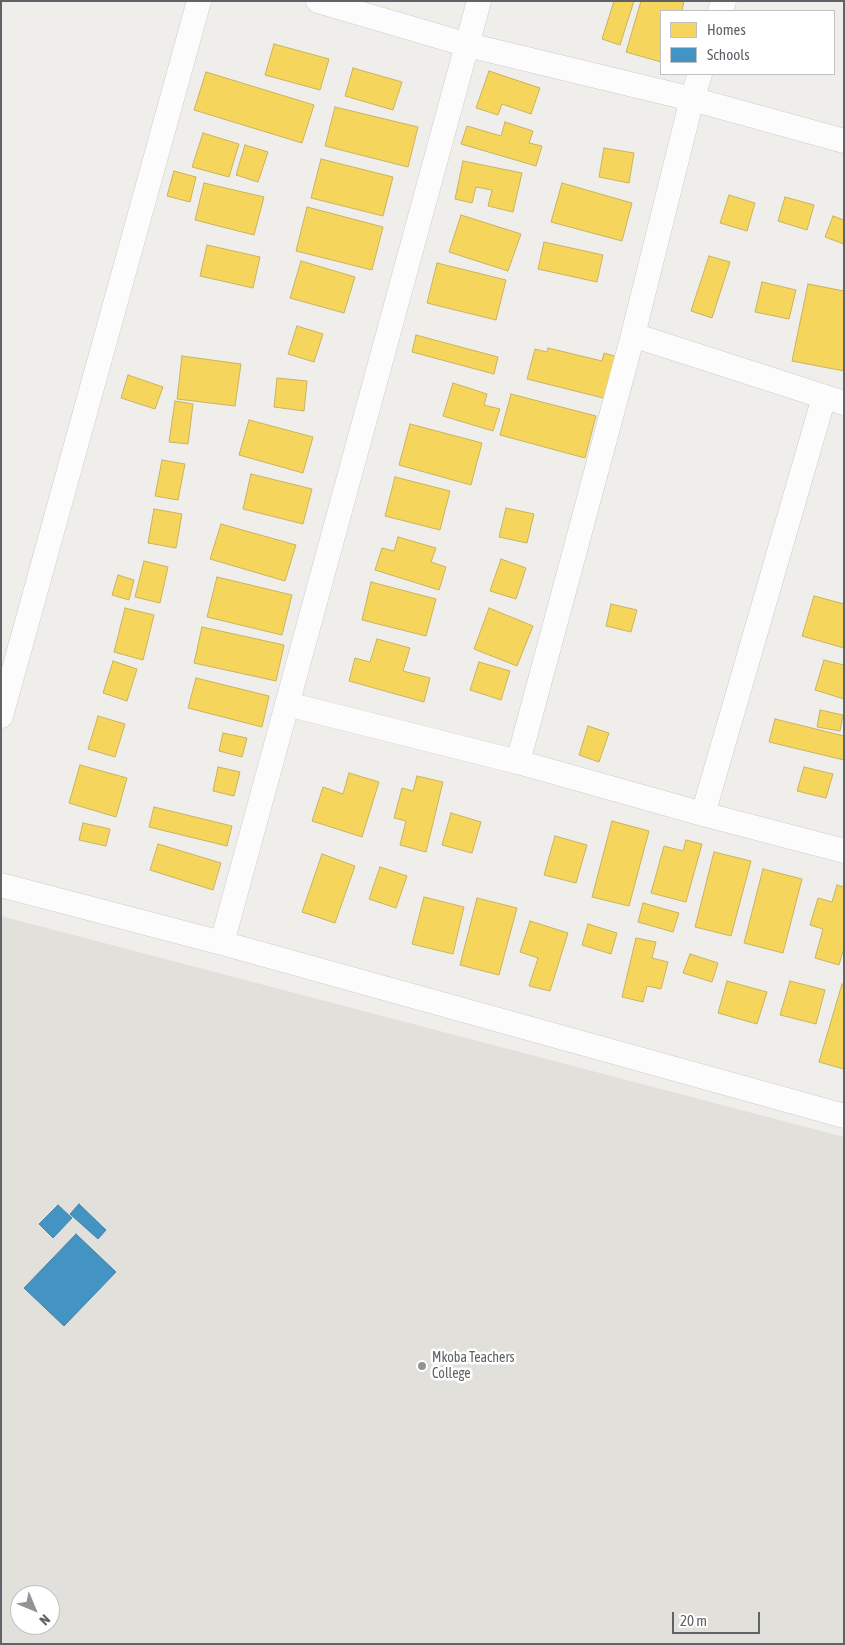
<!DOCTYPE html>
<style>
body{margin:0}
#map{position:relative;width:845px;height:1645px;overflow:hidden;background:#efeeea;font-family:"Asap Condensed",sans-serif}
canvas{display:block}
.frame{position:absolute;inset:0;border:2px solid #5f6368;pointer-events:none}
.legend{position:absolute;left:660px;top:10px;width:175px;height:65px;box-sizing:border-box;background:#fff;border:1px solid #bfc1c3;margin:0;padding:6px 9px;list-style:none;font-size:15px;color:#5f6368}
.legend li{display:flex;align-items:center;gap:10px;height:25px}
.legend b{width:25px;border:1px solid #bfc1c3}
.north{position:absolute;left:10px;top:1585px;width:50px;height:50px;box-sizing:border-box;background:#fff;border:1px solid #bfc1c3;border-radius:50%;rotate:135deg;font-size:14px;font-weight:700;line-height:20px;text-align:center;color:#5f6368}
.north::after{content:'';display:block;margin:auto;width:18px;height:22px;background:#919496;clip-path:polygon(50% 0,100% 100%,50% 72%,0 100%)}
.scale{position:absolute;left:672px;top:1612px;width:88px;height:22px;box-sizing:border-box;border:2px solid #5f6368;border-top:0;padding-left:6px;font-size:15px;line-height:18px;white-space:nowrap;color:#5f6368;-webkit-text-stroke:4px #fff;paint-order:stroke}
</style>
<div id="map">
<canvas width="845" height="1645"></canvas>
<div class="frame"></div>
<ul class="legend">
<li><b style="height:14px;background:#f6d55c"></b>Homes</li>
<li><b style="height:14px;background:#4393c3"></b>Schools</li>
</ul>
<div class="north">N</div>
<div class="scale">20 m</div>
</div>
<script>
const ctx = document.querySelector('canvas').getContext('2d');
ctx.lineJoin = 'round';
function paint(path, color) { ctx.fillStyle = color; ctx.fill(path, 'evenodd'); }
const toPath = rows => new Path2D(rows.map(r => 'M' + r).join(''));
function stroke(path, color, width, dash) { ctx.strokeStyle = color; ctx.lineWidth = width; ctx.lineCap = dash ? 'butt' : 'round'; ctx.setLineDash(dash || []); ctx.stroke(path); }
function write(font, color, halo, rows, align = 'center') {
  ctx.font = font + ' "Asap Condensed",sans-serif'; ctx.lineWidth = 5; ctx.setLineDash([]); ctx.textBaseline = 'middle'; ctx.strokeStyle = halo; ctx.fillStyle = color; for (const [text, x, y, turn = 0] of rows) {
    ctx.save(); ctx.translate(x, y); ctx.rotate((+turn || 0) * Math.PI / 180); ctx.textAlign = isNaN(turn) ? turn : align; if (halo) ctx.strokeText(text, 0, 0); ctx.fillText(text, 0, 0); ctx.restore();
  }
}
paint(toPath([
 [1,916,844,1137,844,1644,1,1644],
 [20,1595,50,1595,50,1625,20,1625]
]), '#e2e0da');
const homes = toPath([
 [614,1,634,1,620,45,602,39,614,1],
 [641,1,684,1,682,11,661,11,661,62,626,52,641,1],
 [274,44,329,59,320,90,265,75,274,44],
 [353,68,402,82,393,110,345,96,353,68],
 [489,71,540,88,531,114,502,104,498,115,476,108,489,71],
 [206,72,314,105,302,143,194,110,206,72],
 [335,107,418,127,408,167,325,146,335,107],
 [505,122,533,131,529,143,542,146,536,166,461,144,467,126,501,136,505,122],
 [203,133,239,144,229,177,192,167,203,133],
 [245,145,268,152,258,182,236,175,245,145],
 [604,148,634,153,629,183,599,177,604,148],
 [321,159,393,177,383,216,311,198,321,159],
 [463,161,522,173,513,212,488,206,492,190,476,187,472,203,455,199,463,161],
 [174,171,196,177,190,202,167,196,174,171],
 [204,183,264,197,254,235,195,220,204,183],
 [562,183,632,203,622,241,551,222,562,183],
 [729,195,755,203,747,231,720,223,729,195],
 [785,197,814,205,807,230,778,221,785,197],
 [307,207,383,227,372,270,296,251,307,207],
 [461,215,521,234,508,271,449,252,461,215],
 [833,216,844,220,844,244,825,237,833,216],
 [544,242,603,255,597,282,538,269,544,242],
 [207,245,260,257,253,288,200,276,207,245],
 [709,256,730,262,712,318,691,311,709,256],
 [301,261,355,277,344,313,290,298,301,261],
 [437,263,506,280,496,320,427,303,437,263],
 [762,282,796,290,789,319,755,312,762,282],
 [808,284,844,291,844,371,792,361,808,284],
 [297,326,323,334,314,362,288,354,297,326],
 [416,335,498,357,494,374,412,352,416,335],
 [548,348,602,361,604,353,618,357,607,399,527,379,535,349,547,352,548,348],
 [182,356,241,364,235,406,177,399,182,356],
 [128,375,163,387,155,409,121,398,128,375],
 [277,378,307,381,304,411,274,407,277,378],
 [453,383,487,394,484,405,500,409,493,431,443,416,453,383],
 [511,394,596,416,585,458,500,435,511,394],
 [175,401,193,404,188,444,169,442,175,401],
 [249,420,313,437,303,473,239,455,249,420],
 [410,424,482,443,471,485,399,465,410,424],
 [162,460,185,464,178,500,155,496,162,460],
 [251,474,312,489,303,524,243,509,251,474],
 [395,477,450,491,440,530,385,516,395,477],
 [506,508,534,514,527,543,499,537,506,508],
 [154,509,182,514,176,548,148,543,154,509],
 [221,524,296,545,285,581,210,559,221,524],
 [398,537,436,548,431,562,446,567,439,590,375,570,382,548,394,551,398,537],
 [501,559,526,568,516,599,490,591,501,559],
 [144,561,168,567,160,603,135,597,144,561],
 [118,575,134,580,129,600,112,595,118,575],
 [217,577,292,595,282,635,207,617,217,577],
 [371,582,436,599,426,636,362,620,371,582],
 [814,596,844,604,844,648,802,636,814,596],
 [611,604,637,610,631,632,606,626,611,604],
 [125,608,154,615,143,660,114,652,125,608],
 [489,608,533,626,517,666,474,649,489,608],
 [202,627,284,645,276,681,194,663,202,627],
 [377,639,410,648,403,671,430,678,424,702,349,681,355,658,370,662,377,639],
 [824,660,844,665,844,699,815,690,824,660],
 [113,661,137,669,127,701,103,693,113,661],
 [479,662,510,671,501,700,470,690,479,662],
 [196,678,269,696,262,727,188,708,196,678],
 [820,710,843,715,840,731,817,727,820,710],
 [98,716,125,724,115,757,88,749,98,716],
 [775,719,844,736,844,760,769,742,775,719],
 [588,726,609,733,599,762,579,755,588,726],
 [223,733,247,738,242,757,219,751,223,733],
 [80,765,127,778,116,817,69,803,80,765],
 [218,767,240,772,234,796,213,791,218,767],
 [804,767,833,774,826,798,797,791,804,767],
 [349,773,379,782,362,837,312,821,323,787,343,794,349,773],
 [417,776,443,782,426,852,400,845,406,821,394,818,402,788,413,791,417,776],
 [154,807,232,826,227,846,149,827,154,807],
 [451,813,481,822,472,853,442,845,451,813],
 [612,821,649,831,629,906,592,897,612,821],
 [83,823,110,829,106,846,79,840,83,823],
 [555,836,587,845,576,883,544,875,555,836],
 [686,840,702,844,686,902,651,893,664,846,683,851,686,840],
 [158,844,221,863,213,890,150,870,158,844],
 [714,852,751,861,731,936,695,927,714,852],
 [322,854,355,866,335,923,302,912,322,854],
 [380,867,407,876,396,908,369,899,380,867],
 [763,869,802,879,783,953,744,943,763,869],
 [837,885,844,887,844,948,839,965,815,958,823,929,810,925,818,898,832,902,837,885],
 [424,897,464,907,453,954,412,944,424,897],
 [477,898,517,908,499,975,460,965,477,898],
 [643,903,679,913,673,932,638,922,643,903],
 [530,921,568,933,550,991,529,986,538,958,520,952,530,921],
 [588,924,617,933,611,954,582,945,588,924],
 [636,938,656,942,652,958,668,962,661,989,647,986,643,1002,622,997,636,938],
 [690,954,718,963,712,982,683,973,690,954],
 [727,981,767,992,757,1024,718,1013,727,981],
 [790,981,825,990,816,1024,780,1015,790,981],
 [842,984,844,985,844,1069,819,1062,842,984]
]);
paint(homes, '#f6d55c');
stroke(homes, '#c9b360', 1);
const schools = toPath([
 [79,1204,106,1230,98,1239,70,1214,79,1204],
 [58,1205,72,1218,53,1238,39,1224,58,1205],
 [76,1234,116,1272,64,1326,24,1288,76,1234]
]);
paint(schools, '#4393c3');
stroke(schools, '#4b85a8', 1);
const street = toPath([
 [318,1,468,45,692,99,844,141],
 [720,11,724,1],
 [633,335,844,403],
 [287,704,518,762,703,814,844,851],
 [1,716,199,1],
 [518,762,633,335,692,99,700,74],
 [703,814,824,397],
 [1,885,222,943,844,1116],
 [222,943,479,1]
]);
stroke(street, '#cbcccc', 25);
stroke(street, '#fdfcfc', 24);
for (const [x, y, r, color] of [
 [422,1366,5,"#919496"]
]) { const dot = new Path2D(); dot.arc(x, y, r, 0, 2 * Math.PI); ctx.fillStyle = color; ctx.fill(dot); stroke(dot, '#fff', 2); }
write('14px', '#5f6368', '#fff', [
 ["Mkoba Teachers",432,1358],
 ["College",432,1374]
], 'left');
</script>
